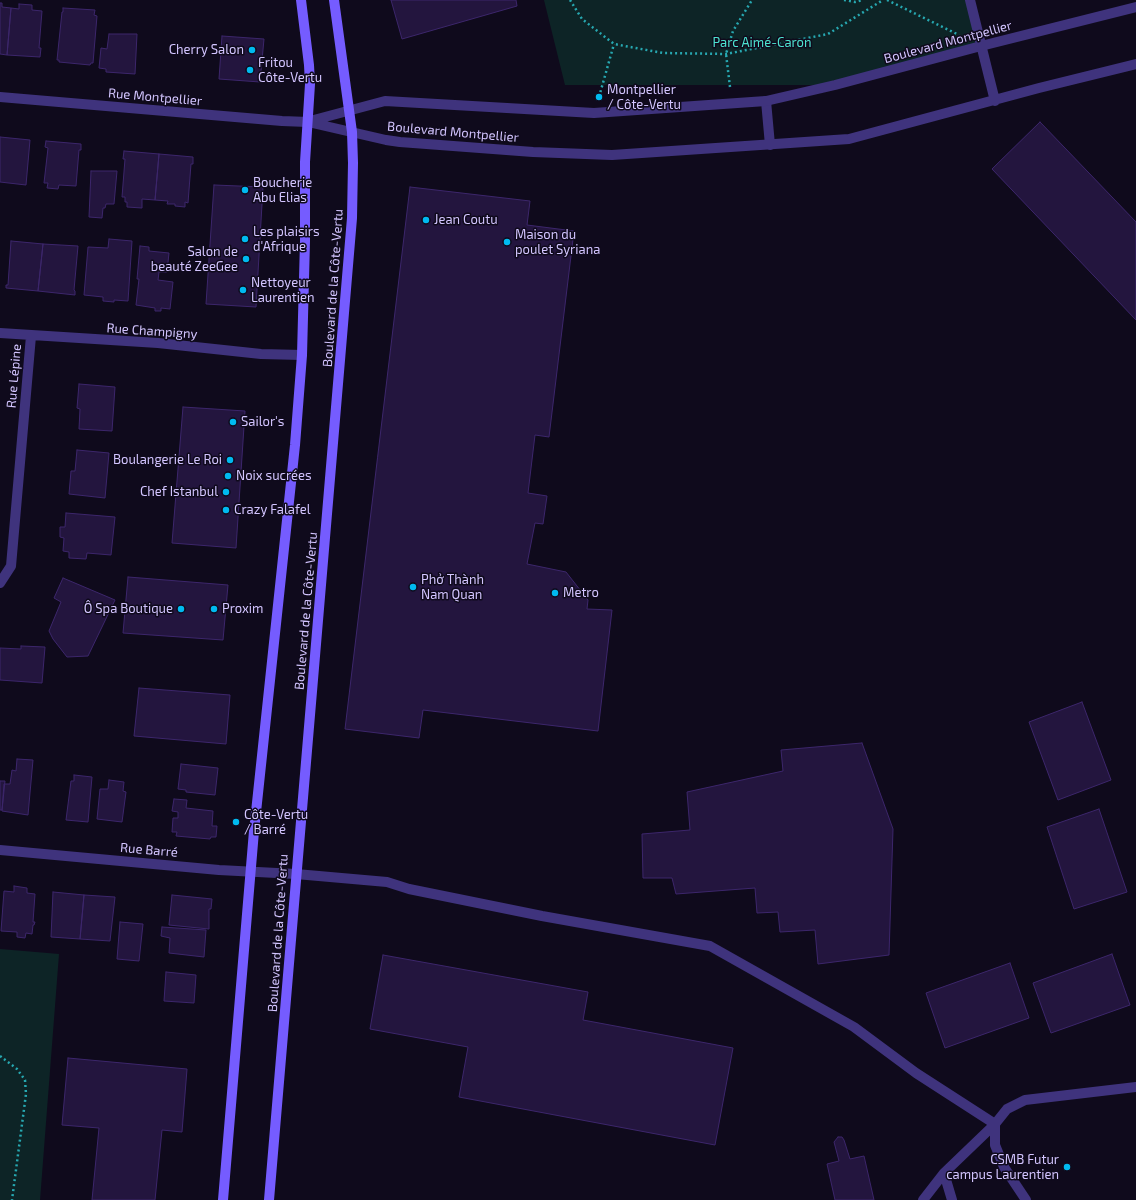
<!DOCTYPE html>
<meta charset="utf-8">
<style>
body{margin:0}
canvas{display:block;background:#0f0a1c}
</style>
<canvas width="1136" height="1200"></canvas>
<script>
const ctx = document.querySelector('canvas').getContext('2d');
ctx.lineJoin = 'round';
function paint(path, color) { ctx.fillStyle = color; ctx.fill(path, 'evenodd'); }
const toPath = rows => new Path2D(rows.map(r => 'M' + r).join(''));
function stroke(path, color, width, dash) { ctx.strokeStyle = color; ctx.lineWidth = width; ctx.lineCap = dash ? 'butt' : 'round'; ctx.setLineDash(dash || []); ctx.stroke(path); }
function write(font, color, halo, rows, align = 'center') {
  ctx.font = font + ' "Exo 2",sans-serif'; ctx.lineWidth = 3; ctx.setLineDash([]); ctx.textBaseline = 'middle'; ctx.strokeStyle = halo; ctx.fillStyle = color; for (const [text, x, y, turn = 0] of rows) {
    ctx.save(); ctx.translate(x, y); ctx.rotate((+turn || 0) * Math.PI / 180); ctx.textAlign = isNaN(turn) ? turn : align; if (halo) ctx.strokeText(text, 0, 0); ctx.fillText(text, 0, 0); ctx.restore();
  }
}
paint(toPath([
 [544,0,970,0,981,46,835,85,565,85],
 [0,949,59,954,40,1200,0,1200]
]), '#0d2426');
const building = toPath([
 [391,0,516,0,517,6,402,39,391,0],
 [0,3,2,3,2,7,11,8,7,55,0,54,0,3],
 [19,4,32,5,32,10,42,11,39,48,41,48,40,57,7,55,11,8,19,9,19,4],
 [63,8,95,10,94,15,97,16,93,63,91,63,90,65,59,62,59,60,57,60,62,12,63,12,63,8],
 [109,34,137,34,135,74,106,72,106,69,99,68,101,48,107,49,109,34],
 [222,36,264,39,260,82,219,79,222,36],
 [1040,122,1136,222,1136,320,992,169,1040,122],
 [0,137,30,140,26,185,0,182,0,137],
 [46,141,81,144,81,150,79,150,76,186,59,185,58,189,47,188,48,183,44,183,48,148,45,147,46,141],
 [124,151,159,154,155,200,142,199,142,208,127,207,127,202,125,202,125,197,122,197,125,159,123,159,124,151],
 [159,154,193,157,193,164,191,164,188,203,185,202,185,207,175,206,175,204,167,204,168,201,155,200,159,154],
 [91,171,117,171,114,204,106,204,105,208,103,208,102,218,89,217,91,171],
 [214,185,263,187,256,307,206,304,214,185],
 [410,187,530,201,527,225,574,231,549,437,535,435,528,493,547,496,543,524,535,523,527,564,566,572,588,600,587,609,612,610,598,731,423,710,419,738,345,729,410,187],
 [109,239,132,241,128,301,114,300,114,302,103,301,103,297,84,295,88,247,108,248,109,239],
 [11,241,43,244,38,291,6,288,6,285,8,285,11,241],
 [43,244,78,246,74,290,75,291,75,295,38,291,43,244],
 [140,246,149,247,149,251,169,253,167,272,159,272,158,280,173,282,170,309,161,308,161,311,155,311,155,308,136,305,139,279,137,279,140,246],
 [79,384,115,387,112,431,79,429,80,409,77,408,79,384],
 [183,407,245,411,236,548,172,543,183,407],
 [77,450,109,453,105,498,69,494,71,471,75,471,77,450],
 [66,513,115,517,111,555,87,553,86,559,69,558,69,552,63,551,64,538,60,537,60,527,65,527,66,513],
 [128,577,228,585,223,640,123,633,128,577],
 [63,578,115,600,88,656,67,657,53,639,49,631,61,602,54,598,63,578],
 [21,646,45,647,42,683,0,680,0,648,21,649,21,646],
 [139,688,230,695,226,744,134,736,139,688],
 [1082,702,1111,780,1058,800,1029,722,1082,702],
 [862,743,893,829,889,955,818,964,815,930,780,932,778,912,757,913,755,888,676,894,672,878,643,878,642,834,690,830,687,792,783,771,781,750,862,743],
 [17,759,33,760,28,815,2,811,4,784,10,784,12,770,16,771,17,759],
 [181,764,218,768,215,795,186,792,186,790,178,789,181,764],
 [74,775,92,777,88,822,66,820,71,781,74,781,74,775],
 [109,780,124,782,123,791,126,792,122,822,97,819,100,789,108,789,109,780],
 [0,781,5,781,2,810,0,810,0,781],
 [174,799,187,800,186,808,213,811,212,826,217,826,216,837,211,837,210,839,176,836,177,832,172,832,173,818,178,818,178,812,172,811,174,799],
 [1099,809,1127,892,1074,909,1047,827,1099,809],
 [14,886,27,888,27,893,35,894,33,922,35,922,34,925,33,925,32,934,26,933,25,938,17,937,17,932,1,931,4,891,14,892,14,886],
 [53,892,84,895,80,939,51,937,53,892],
 [84,895,115,897,110,941,80,939,84,895],
 [172,895,212,899,211,909,209,909,209,929,169,925,172,895],
 [120,922,143,924,139,961,117,959,120,922],
 [162,927,206,930,204,957,169,953,170,938,161,936,162,927],
 [1112,954,1130,1005,1051,1033,1033,983,1112,954],
 [383,955,588,992,583,1020,733,1048,715,1145,459,1097,468,1047,370,1029,383,955],
 [1010,963,1029,1018,945,1048,926,993,1010,963],
 [166,972,196,975,194,1003,164,1001,166,972],
 [68,1058,187,1069,182,1132,162,1130,155,1200,92,1200,99,1128,62,1125,68,1058],
 [838,1137,842,1137,844,1140,850,1159,864,1156,874,1200,835,1200,827,1164,839,1161,834,1142,838,1137]
]);
paint(building, '#23153e');
stroke(building, '#3c266b', 1);
stroke(toPath([
 [570,0,582,19,614,44,663,53,726,54,828,34,883,0],
 [844,0,855,2,863,0],
 [887,0,959,35],
 [730,87,726,54,733,31,752,0],
 [599,97,614,44],
 [0,1056,17,1069,25,1080,26,1094,12,1200]
]), '#27a8b1', 2.5, [2, 3]);
stroke(toPath([
 [766,101,770,145],
 [296,874,387,882,409,889,542,916,710,946,854,1027,916,1073,995,1124,995,1145,1004,1167,1026,1200],
 [944,1173,952,1200],
 [923,1200,944,1173,995,1124,1007,1109,1025,1100,1136,1087]
]), '#3f337d', 10);
stroke(toPath([
 [970,0,995,101],
 [0,97,282,121,308,122,386,140,400,142,533,152,612,155,849,139,1039,88,1136,64],
 [310,121,385,101,594,113,766,101,835,85,981,46,1136,7],
 [0,333,158,343,261,354,302,355],
 [0,583,11,566,31,336],
 [0,850,219,870,296,874]
]), '#3f337d', 10);
stroke(toPath([
 [223,1200,254,831,295,445,302,355,305,241,305,162,310,84,309,65,301,0],
 [269,1200,352,218,353,163,352,132,334,0]
]), '#755cff', 10);
for (const [x, y, r, color] of [
 [252,50,4,"#00baf0"],
 [250,70,4,"#00baf0"],
 [599,97,4,"#00baf0"],
 [245,190,4,"#00baf0"],
 [426,220,4,"#00baf0"],
 [245,239,4,"#00baf0"],
 [507,242,4,"#00baf0"],
 [246,259,4,"#00baf0"],
 [243,290,4,"#00baf0"],
 [233,422,4,"#00baf0"],
 [230,460,4,"#00baf0"],
 [228,476,4,"#00baf0"],
 [226,492,4,"#00baf0"],
 [226,510,4,"#00baf0"],
 [413,587,4,"#00baf0"],
 [555,593,4,"#00baf0"],
 [181,609,4,"#00baf0"],
 [214,609,4,"#00baf0"],
 [236,822,4,"#00baf0"],
 [1067,1167,4,"#00baf0"]
]) { const dot = new Path2D(); dot.arc(x, y, r, 0, 2 * Math.PI); ctx.fillStyle = color; ctx.fill(dot); stroke(dot, '#0f0a1c', 1.5); }
write('13px', '#d3c5ff', '#0f0a1c', [
 ["Boulevard Montpellier",948,42,-15],
 ["Rue Montpellier",155,97,5],
 ["Boulevard Montpellier",453,132,5],
 ["Boulevard de la Côte-Vertu",333,288,-86],
 ["Rue Champigny",152,331,4],
 ["Rue Lépine",14,376,-85],
 ["Boulevard de la Côte-Vertu",306,611,-85],
 ["Rue Barré",149,850,5],
 ["Boulevard de la Côte-Vertu",278,933,-86]
]);
write('13px', '#4de3d0', '#0f0a1c', [
 ["Parc Aimé-Caron",762,43]
]);
write('13px', '#d3c5ff', '#0f0a1c', [
 ["Cherry Salon",244,50,"right"],
 ["Fritou",258,63],
 ["Côte-Vertu",258,78],
 ["Montpellier",607,90],
 ["/ Côte-Vertu",607,105],
 ["Boucherie",253,183],
 ["Abu Elias",253,198],
 ["Jean Coutu",434,220],
 ["Les plaisirs",253,232],
 ["d'Afrique",253,247],
 ["Maison du",515,235],
 ["poulet Syriana",515,250],
 ["Salon de",238,252,"right"],
 ["beauté ZeeGee",238,267,"right"],
 ["Nettoyeur",251,283],
 ["Laurentien",251,298],
 ["Sailor's",241,422],
 ["Boulangerie Le Roi",222,460,"right"],
 ["Noix sucrées",236,476],
 ["Chef Istanbul",218,492,"right"],
 ["Crazy Falafel",234,510],
 ["Phở Thành",421,580],
 ["Nam Quan",421,595],
 ["Metro",563,593],
 ["Ô Spa Boutique",173,609,"right"],
 ["Proxim",222,609],
 ["Côte-Vertu",244,815],
 ["/ Barré",244,830],
 ["CSMB Futur",1059,1160,"right"],
 ["campus Laurentien",1059,1175,"right"]
], 'left');
</script>
